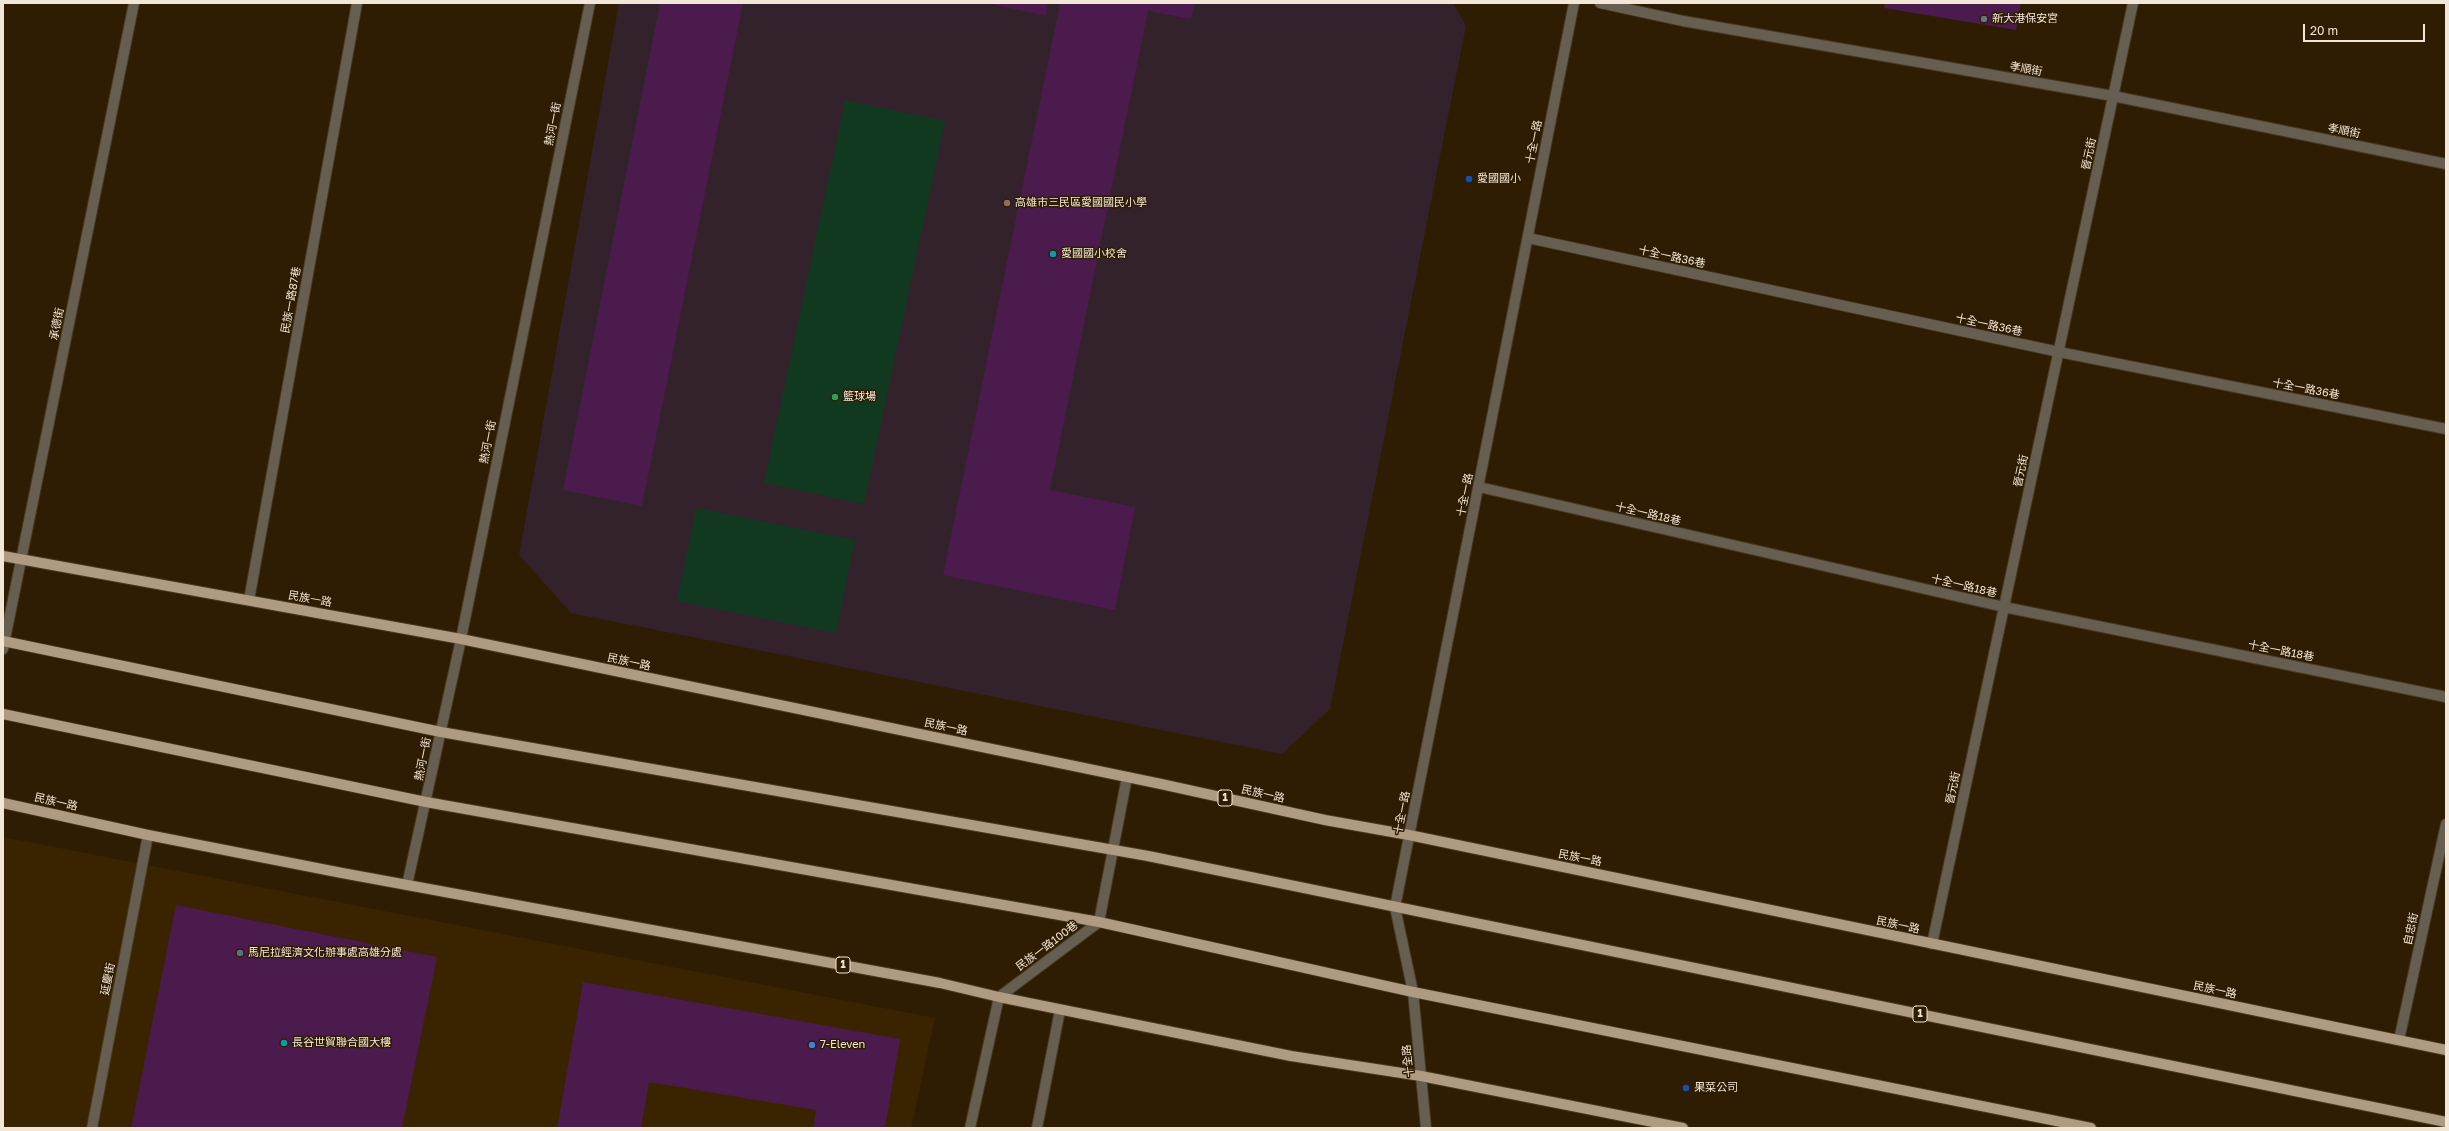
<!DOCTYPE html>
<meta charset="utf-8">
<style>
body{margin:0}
#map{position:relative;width:2449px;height:1131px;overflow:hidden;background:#2e1d02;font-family:"Golos Text",sans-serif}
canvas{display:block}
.frame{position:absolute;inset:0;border:4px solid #f2e6d7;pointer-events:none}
.scale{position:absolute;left:2303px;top:24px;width:122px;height:18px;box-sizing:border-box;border:2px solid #f2e6d7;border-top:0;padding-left:5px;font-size:12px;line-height:14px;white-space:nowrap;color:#f2e6d7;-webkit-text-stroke:3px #2e1d02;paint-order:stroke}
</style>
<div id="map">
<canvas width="2449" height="1131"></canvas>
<div class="frame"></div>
<div class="scale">20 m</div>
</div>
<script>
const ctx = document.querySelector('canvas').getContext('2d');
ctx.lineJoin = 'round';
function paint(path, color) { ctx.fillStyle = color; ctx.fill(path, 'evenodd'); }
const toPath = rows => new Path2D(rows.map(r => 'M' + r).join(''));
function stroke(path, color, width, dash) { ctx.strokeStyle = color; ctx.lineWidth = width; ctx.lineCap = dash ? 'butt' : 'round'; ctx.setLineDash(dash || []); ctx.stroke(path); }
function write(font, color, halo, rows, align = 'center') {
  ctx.font = font + ' "Golos Text","Noto Sans TC",sans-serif'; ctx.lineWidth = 3; ctx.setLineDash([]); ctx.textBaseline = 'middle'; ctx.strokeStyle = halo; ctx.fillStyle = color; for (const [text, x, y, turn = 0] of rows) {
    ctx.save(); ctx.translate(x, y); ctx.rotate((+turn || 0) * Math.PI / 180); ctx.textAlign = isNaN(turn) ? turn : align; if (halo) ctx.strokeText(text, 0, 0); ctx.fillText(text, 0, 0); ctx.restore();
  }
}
paint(toPath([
 [3,837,935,1018,911,1128,3,1128]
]), '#3a2400');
paint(toPath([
 [619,3,1453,3,1466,26,1330,709,1282,754,571,613,519,555]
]), '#33222b');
paint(toPath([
 [845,100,945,121,864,504,764,483],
 [696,508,855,540,836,633,677,601]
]), '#11391f');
paint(toPath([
 [660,3,743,3,642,506,563,490],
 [986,3,1048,3,1046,16],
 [1060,3,1195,3,1191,19,1148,11,1050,490,1135,507,1115,610,943,575],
 [1885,3,2021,3,2016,30,1884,8],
 [176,905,437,957,402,1128,131,1128],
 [583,982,900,1039,885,1128,813,1128,816,1110,649,1082,641,1128,557,1128]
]), '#4a1b4c');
const service = toPath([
 [1528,238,2059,352,2446,429],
 [1479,487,2004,607,2446,697],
 [249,600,357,3],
 [970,1128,999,997,1099,922,1127,777],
 [1037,1128,1060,1010]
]);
const minor = toPath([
 [1600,3,1683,21,2113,96,2446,164],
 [3,649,134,3],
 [407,885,461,639,590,3],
 [1932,944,2133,3],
 [2399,1040,2446,824],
 [92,1128,148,835]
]);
const tertiary = toPath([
 [1426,1128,1413,992,1395,907,1574,3]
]);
const primary = toPath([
 [3,556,461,639,1161,784,1325,820,1409,835,2446,1050],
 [3,641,441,732,1148,856,2446,1122],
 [3,714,426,802,1099,922,1413,992,2091,1128],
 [3,803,148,835,342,873,940,983,999,997,1291,1056,1421,1076,1683,1128]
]);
stroke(service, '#493920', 12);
stroke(minor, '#493920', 12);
stroke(tertiary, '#493920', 12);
stroke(primary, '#493920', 12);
stroke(service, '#675e52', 10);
stroke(minor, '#675e52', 10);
stroke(tertiary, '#675e52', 10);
stroke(primary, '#ae9b82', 10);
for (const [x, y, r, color] of [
 [1984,19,4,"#6b7280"],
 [1469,179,4,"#1a4fb4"],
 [1007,203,4,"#8d6e63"],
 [1053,254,4,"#0f9aa8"],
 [835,397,4,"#2e9e5b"],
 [240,953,4,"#5c6f8a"],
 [284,1043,4,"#0f9aa8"],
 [812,1045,4,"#3f7fe0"],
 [1686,1088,4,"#1a4fb4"]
]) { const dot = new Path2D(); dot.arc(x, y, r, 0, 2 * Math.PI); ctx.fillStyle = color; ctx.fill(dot); stroke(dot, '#2e1d02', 1.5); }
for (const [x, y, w] of [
 [1225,798,14],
 [843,965,14],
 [1920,1014,14]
]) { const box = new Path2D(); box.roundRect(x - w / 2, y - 8, w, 16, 3); ctx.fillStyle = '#2e1d02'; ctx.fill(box); stroke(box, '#f2e6d7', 1); }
write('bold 10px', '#f2e6d7', null, [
 ["1",1225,798],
 ["1",843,965],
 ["1",1920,1014]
]);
write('11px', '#f2e6d7', '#2e1d02', [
 ["新大港保安宮",1992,19],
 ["愛國國小",1477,179],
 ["高雄市三民區愛國國民小學",1015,203],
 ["愛國國小校舍",1061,254],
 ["籃球場",843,397],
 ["馬尼拉經濟文化辦事處高雄分處",248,953],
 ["長谷世貿聯合國大樓",292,1043],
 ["7-Eleven",820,1045],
 ["果菜公司",1694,1088]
], 'left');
write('11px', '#f2e6d7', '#2e1d02', [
 ["孝順街",2026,69,10],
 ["熱河一街",553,124,-79],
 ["孝順街",2344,131,11],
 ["十全一路",1534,142,-79],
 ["晉元街",2089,154,-78],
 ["十全一路36巷",1672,257,12],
 ["民族一路87巷",291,300,-80],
 ["承德街",57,324,-79],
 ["十全一路36巷",1989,325,12],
 ["十全一路36巷",2306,389,11],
 ["熱河一街",488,442,-79],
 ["晉元街",2021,471,-78],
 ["十全一路",1465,495,-79],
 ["十全一路18巷",1648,514,13],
 ["十全一路18巷",1964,586,13],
 ["民族一路",310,599,10],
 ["十全一路18巷",2281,651,11],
 ["民族一路",629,662,12],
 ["民族一路",946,727,12],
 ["熱河一街",423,759,-79],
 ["晉元街",1953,788,-78],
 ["民族一路",1263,794,13],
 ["民族一路",56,802,13],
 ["十全一路",1402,813,-79],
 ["民族一路",1580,858,11],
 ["民族一路",1898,925,12],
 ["自忠街",2411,929,-78],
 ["民族一路100巷",1047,946,-37],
 ["延慶街",108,979,-79],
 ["民族一路",2215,990,12],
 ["十全路",1408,1061,-96]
]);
</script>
